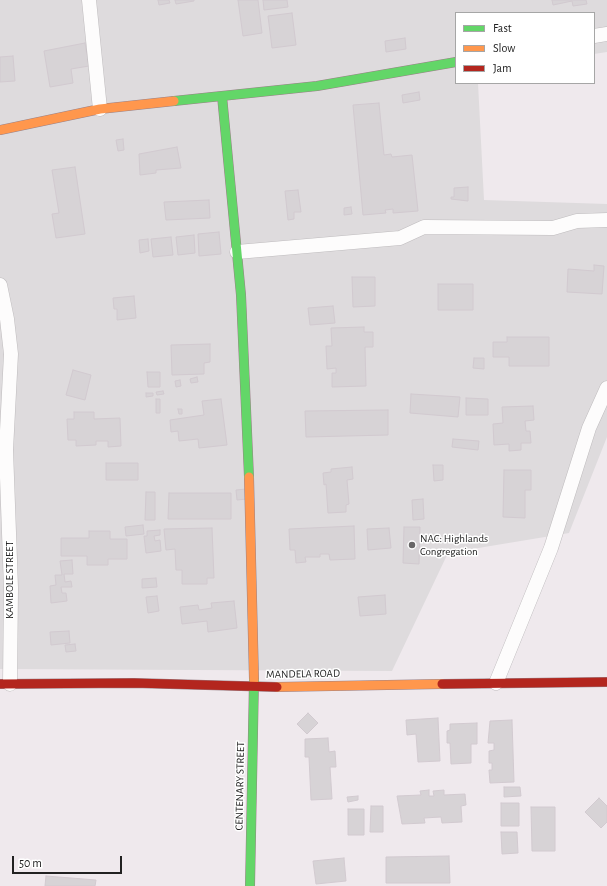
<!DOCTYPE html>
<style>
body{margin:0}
#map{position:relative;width:607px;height:886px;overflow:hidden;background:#efe9ed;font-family:"Alegreya Sans",sans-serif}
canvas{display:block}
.legend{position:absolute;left:455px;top:12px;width:140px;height:72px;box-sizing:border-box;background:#fff;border:1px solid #a6a6a6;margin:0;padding:5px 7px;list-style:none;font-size:12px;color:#212121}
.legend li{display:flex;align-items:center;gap:8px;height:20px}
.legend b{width:20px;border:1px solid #a6a6a6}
.scale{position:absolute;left:12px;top:856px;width:110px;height:18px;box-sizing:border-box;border:2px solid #212121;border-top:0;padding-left:5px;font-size:12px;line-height:14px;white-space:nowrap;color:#212121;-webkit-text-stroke:3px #fff;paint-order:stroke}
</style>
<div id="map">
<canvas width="607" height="886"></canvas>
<ul class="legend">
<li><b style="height:5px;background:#63d668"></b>Fast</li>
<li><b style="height:5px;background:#ff974d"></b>Slow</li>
<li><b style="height:5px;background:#b3261e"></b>Jam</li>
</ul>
<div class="scale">50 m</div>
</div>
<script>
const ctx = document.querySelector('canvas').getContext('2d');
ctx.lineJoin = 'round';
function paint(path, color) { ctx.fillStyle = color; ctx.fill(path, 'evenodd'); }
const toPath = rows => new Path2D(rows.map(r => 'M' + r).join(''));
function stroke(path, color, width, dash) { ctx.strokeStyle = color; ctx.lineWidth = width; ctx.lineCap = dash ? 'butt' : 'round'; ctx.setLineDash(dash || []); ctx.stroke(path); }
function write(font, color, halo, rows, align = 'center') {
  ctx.font = font + ' "Alegreya Sans",sans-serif'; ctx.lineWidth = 3; ctx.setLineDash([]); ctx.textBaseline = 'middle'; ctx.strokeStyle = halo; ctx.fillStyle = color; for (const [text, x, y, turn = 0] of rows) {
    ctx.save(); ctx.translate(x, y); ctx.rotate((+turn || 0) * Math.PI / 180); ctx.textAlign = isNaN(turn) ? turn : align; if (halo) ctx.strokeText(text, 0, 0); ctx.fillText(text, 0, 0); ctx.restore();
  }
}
paint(toPath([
 [0,0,607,0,607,52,594,54,594,13,456,13,456,83,478,83,484,200,607,204,607,437,569,533,448,553,392,671,0,669]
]), '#dedbdd');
const building = toPath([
 [158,0,169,0,170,3,159,5,158,0],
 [175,0,194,0,194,1,176,4,175,0],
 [238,0,258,0,262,33,243,36,238,0],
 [263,0,287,0,288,7,264,10,263,0],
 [552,0,586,0,587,4,573,6,572,1,553,5,552,0],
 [292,13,296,45,272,48,268,16,292,13],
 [405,38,406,49,386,52,385,41,405,38],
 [85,43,89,66,71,69,73,83,50,87,44,51,85,43],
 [13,56,15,81,0,82,0,57,13,56],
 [419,92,420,100,403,103,402,95,419,92],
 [379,103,384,155,391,154,392,157,412,155,418,211,393,213,393,209,385,210,386,213,363,215,353,105,379,103],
 [123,139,124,150,118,151,116,140,123,139],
 [177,147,181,168,156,170,156,173,140,175,139,154,177,147],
 [75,167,85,234,56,238,52,214,59,213,52,170,75,167],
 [468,187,468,201,451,199,451,197,454,197,454,188,468,187],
 [298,190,301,212,294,212,294,219,288,220,285,191,298,190],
 [209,200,210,218,166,220,164,202,209,200],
 [351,207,352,214,344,215,344,208,351,207],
 [219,232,221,254,199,256,198,234,219,232],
 [194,235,195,253,178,255,176,237,194,235],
 [171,237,173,255,153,257,151,239,171,237],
 [148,239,149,251,140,253,139,240,148,239],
 [594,265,604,266,602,294,567,292,568,269,594,271,594,265],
 [352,277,375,277,375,306,353,307,352,277],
 [438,284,473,284,473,310,438,310,438,284],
 [134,296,136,318,117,320,117,309,114,309,113,298,134,296],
 [333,306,335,323,310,325,308,308,333,306],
 [364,327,364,332,373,332,373,347,365,347,366,386,332,387,332,373,336,373,336,368,327,369,326,346,332,346,331,328,364,327],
 [507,337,549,337,549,366,509,366,509,357,493,357,493,342,507,342,507,337],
 [210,344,210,362,204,363,204,374,172,375,171,345,210,344],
 [474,358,484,358,484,369,473,368,474,358],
 [73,370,91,375,85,400,66,395,73,370],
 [147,372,160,372,160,387,148,387,147,372],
 [197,377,198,382,191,383,190,379,197,377],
 [180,380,181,386,176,387,175,381,180,380],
 [163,391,164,394,157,395,156,392,163,391],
 [146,393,153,393,153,396,146,397,146,393],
 [411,394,460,397,458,417,410,413,411,394],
 [466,398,488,399,488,415,466,415,466,398],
 [156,399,160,399,160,413,156,413,156,399],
 [221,399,227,445,199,448,198,439,179,441,178,431,171,432,170,420,204,415,202,401,221,399],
 [533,406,534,420,525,421,526,431,530,431,531,443,521,443,521,450,509,451,509,444,494,445,493,424,503,423,502,407,533,406],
 [178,409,182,409,182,414,179,414,178,409],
 [388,410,388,435,306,437,305,411,388,410],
 [74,412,94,412,94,419,120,418,121,446,108,447,108,441,96,441,96,445,76,446,76,440,68,440,67,419,74,419,74,412],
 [453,439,479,441,478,450,452,447,453,439],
 [106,463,138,463,138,480,106,480,106,463],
 [433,465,443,465,443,480,434,481,433,465],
 [352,467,353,479,347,480,349,504,346,505,346,512,328,513,326,484,324,485,323,473,331,472,331,469,352,467],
 [504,470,531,470,531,490,525,490,525,518,503,517,504,470],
 [246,489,247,499,237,500,236,490,246,489],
 [146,492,155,492,155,520,145,520,146,492],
 [169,493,231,493,231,519,168,519,169,493],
 [423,499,424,519,413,520,412,500,423,499],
 [143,525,144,534,126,536,125,527,143,525],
 [354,526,355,559,330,560,329,554,320,554,320,557,305,557,306,562,296,563,295,550,290,550,289,529,354,526],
 [404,527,420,527,419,564,403,563,404,527],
 [212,528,214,578,207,578,207,584,182,584,182,570,176,570,175,549,166,550,164,529,212,528],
 [389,528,391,548,368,550,367,529,389,528],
 [160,530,160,535,154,536,155,541,160,540,161,551,146,553,144,536,147,536,147,531,160,530],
 [89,531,110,531,110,539,127,539,127,559,108,559,108,565,87,565,87,556,61,556,61,538,89,538,89,531],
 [72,560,73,574,64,574,65,582,71,581,72,587,61,587,62,593,66,593,67,601,51,603,50,586,56,585,55,575,62,575,60,561,72,560],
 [156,578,157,587,142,588,142,579,156,578],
 [385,595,386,614,360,616,358,597,385,595],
 [157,596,159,611,148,613,146,597,157,596],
 [234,601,237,628,208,632,207,621,182,624,180,607,198,605,199,610,212,608,211,603,234,601],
 [69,631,70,643,51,645,50,632,69,631],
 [75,644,76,651,66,652,65,645,75,644],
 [308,713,318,723,307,734,297,724,308,713],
 [438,718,440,761,418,762,416,734,407,735,406,720,438,718],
 [512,720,514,782,490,783,489,770,492,770,492,763,489,763,489,751,494,750,494,743,488,743,490,721,512,720],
 [477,723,477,744,471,744,471,763,451,764,450,743,447,743,447,731,450,730,450,724,477,723],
 [328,738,329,752,335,751,336,767,330,767,332,799,311,800,309,757,305,757,305,739,328,738],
 [504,787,520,787,521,796,504,797,504,787],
 [429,790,429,796,434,796,433,791,444,790,444,795,465,794,466,805,461,806,462,822,442,823,441,817,424,818,425,823,402,824,397,796,421,795,420,791,429,790],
 [358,796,358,800,348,802,347,797,358,796],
 [599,798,607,806,607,822,601,828,585,812,599,798],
 [501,803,519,803,519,826,501,826,501,803],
 [371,806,383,806,383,832,370,832,371,806],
 [531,807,555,807,555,851,532,851,531,807],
 [348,809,364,809,364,835,348,835,348,809],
 [501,832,517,832,518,853,502,854,501,832],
 [449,856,450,883,386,883,386,857,449,856],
 [344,858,346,881,316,884,313,861,344,858],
 [46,876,96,880,95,886,45,886,46,876]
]);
paint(building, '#d7d3d6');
stroke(building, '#d2cad0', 1);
const street = toPath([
 [89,0,100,109],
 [594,36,607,34],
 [237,252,400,238,424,227,553,228,577,221,607,220],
 [0,285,7,319,11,354,6,450,11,588,10,684],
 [496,683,551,548,589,428,607,388]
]);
const fast = toPath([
 [222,96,241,295,249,477],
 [174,101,317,86,456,62],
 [250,886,254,680]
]);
const slow = toPath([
 [0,130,100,109,174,101],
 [249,477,254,680],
 [277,687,442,684]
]);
const jam = toPath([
 [0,684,134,683,277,687],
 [442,684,607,682]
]);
stroke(street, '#bfbcbe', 15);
stroke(fast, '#9a8087', 10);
stroke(slow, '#9a8087', 10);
stroke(jam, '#9a8087', 10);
stroke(street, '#fdfcfc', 14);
stroke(fast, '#63d668', 9);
stroke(slow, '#ff974d', 9);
stroke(jam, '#b3261e', 9);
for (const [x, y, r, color] of [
 [412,545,4,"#696768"]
]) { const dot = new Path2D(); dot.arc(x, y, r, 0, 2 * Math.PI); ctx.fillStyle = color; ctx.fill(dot); stroke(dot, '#fff', 1.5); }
write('11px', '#212121', '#fff', [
 ["NAC: Highlands",420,539],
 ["Congregation",420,552]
], 'left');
write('11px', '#212121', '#fff', [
 ["KAMBOLE STREET",10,580,-90],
 ["MANDELA ROAD",303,674,-1],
 ["CENTENARY STREET",240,786,-89]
]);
</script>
